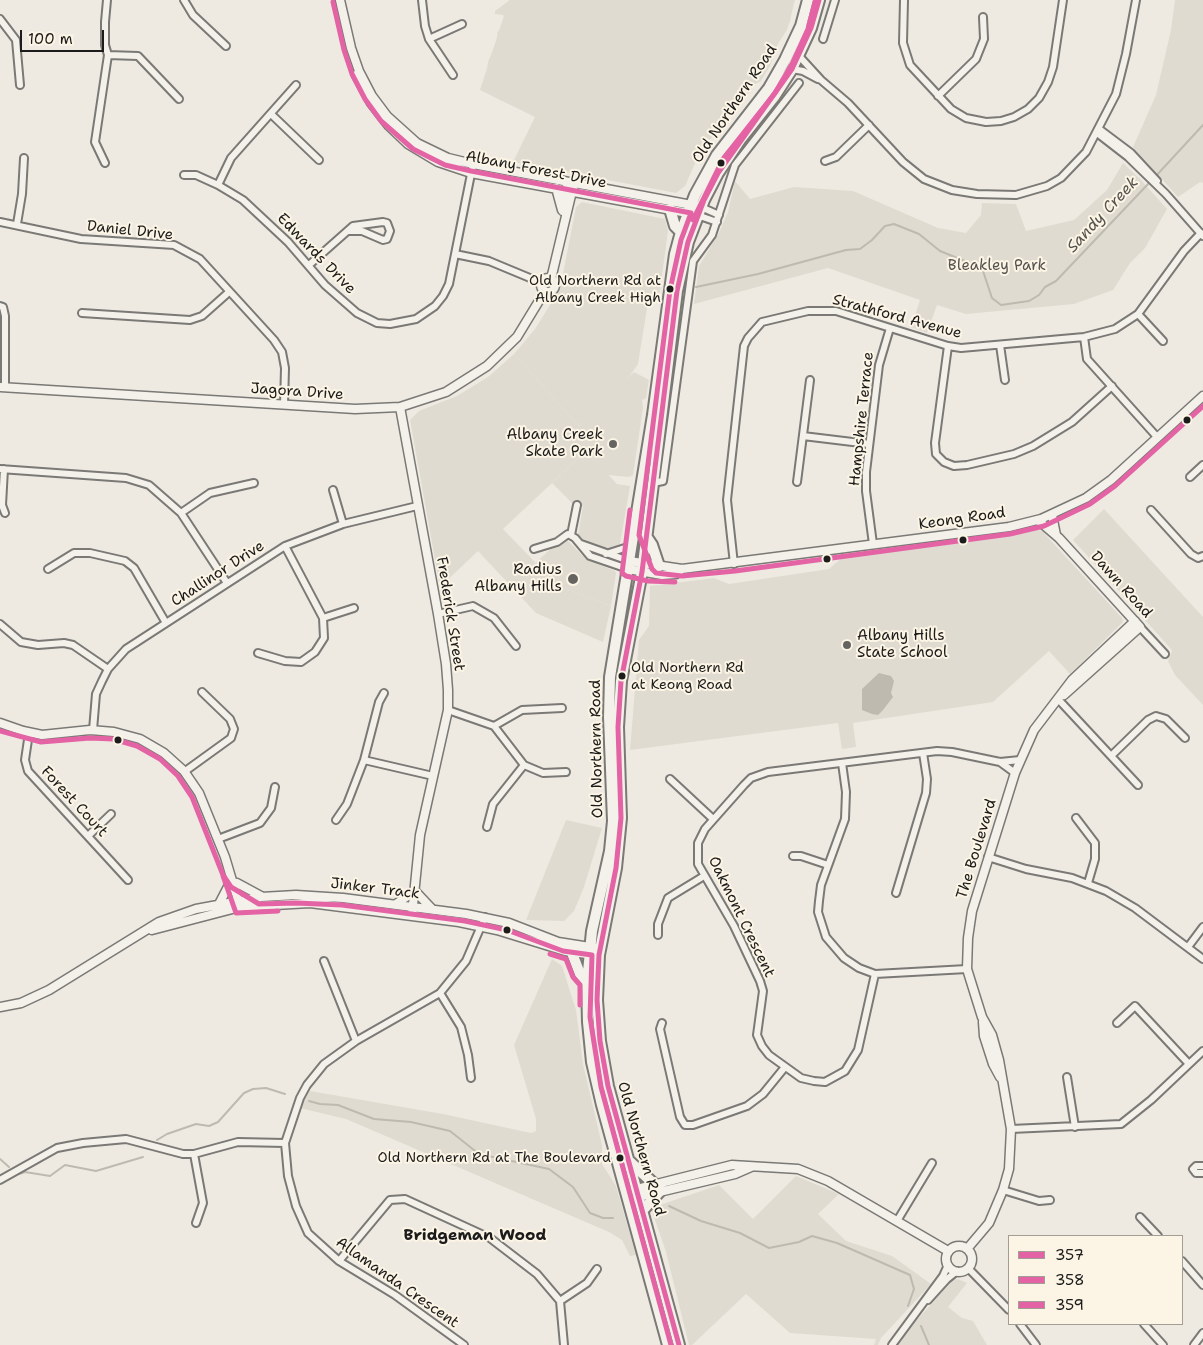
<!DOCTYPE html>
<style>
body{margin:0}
#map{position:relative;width:1203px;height:1345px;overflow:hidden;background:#eeeae2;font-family:"Shantell Sans",sans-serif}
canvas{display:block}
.legend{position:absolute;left:1008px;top:1235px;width:175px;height:90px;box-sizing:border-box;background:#fcf5e5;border:1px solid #a29e95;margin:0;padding:6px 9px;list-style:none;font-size:15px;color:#1c1c1c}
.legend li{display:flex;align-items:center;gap:10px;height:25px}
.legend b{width:25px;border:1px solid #a29e95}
.scale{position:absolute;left:20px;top:30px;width:84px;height:22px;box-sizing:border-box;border:2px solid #1c1c1c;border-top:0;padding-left:6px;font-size:15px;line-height:18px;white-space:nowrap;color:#1c1c1c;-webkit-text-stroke:4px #fcf5e5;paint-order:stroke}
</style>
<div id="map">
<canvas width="1203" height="1345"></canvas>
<ul class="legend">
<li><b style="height:6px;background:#e463a4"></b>357</li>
<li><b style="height:6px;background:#e463a4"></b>358</li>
<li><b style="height:6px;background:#e463a4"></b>359</li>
</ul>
<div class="scale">100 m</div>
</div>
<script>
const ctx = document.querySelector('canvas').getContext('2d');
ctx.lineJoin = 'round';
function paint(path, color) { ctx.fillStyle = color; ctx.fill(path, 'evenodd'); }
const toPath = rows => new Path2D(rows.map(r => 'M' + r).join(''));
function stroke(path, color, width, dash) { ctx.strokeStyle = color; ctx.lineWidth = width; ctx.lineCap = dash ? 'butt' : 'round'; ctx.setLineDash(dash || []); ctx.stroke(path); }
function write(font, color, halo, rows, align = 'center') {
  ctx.font = font + ' "Shantell Sans",sans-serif'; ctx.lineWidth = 4; ctx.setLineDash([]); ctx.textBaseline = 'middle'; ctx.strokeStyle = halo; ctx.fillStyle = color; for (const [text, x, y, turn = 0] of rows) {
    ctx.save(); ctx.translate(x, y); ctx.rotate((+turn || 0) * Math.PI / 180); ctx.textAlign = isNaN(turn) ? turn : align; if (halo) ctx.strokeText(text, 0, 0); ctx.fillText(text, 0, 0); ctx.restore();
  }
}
paint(toPath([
 [509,0,794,0,790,22,761,76,700,152,685,186,676,193,513,162,535,117,480,90],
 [582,202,665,219,668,231,659,298,649,296,638,364,626,381,579,426,514,354,535,329,560,289,576,207],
 [586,451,617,484,630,486,620,544,607,549,584,541,578,535,583,506,573,504,552,483],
 [1037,529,1043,532,1122,618,1123,622,1070,674,1049,651,993,702,853,723,856,747,842,749,838,723,630,750,639,640,649,626,650,586,714,578,729,584,829,569,844,556,1009,536],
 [568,541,586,559,615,571,616,573,611,606,558,586,535,563,555,545],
 [566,820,602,828,584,887,574,911,564,921,526,920]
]), '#e0dbd0');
paint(toPath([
 [510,0,611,0,610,19,602,22,603,58,599,62,591,64,565,81,530,69,520,63,512,64,509,68,514,82,513,90,502,101,488,93,484,88,488,62,494,48,502,45,497,33,507,19,503,15,495,14,495,11],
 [735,0,795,0,787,30,777,45,770,66,761,81,753,85,750,92,737,106,731,104,737,85,736,83,730,85,721,95,718,93,718,88,727,74,734,68,739,66,747,69,752,67,762,47,783,28,781,17,775,7,770,5,755,17,746,38,727,37,724,30,730,25,729,17],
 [1175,0,1203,0,1203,183,1200,182,1178,197,1133,147,1156,95,1171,30],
 [1123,163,1141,180,1167,209,1145,248,1130,263,1113,290,1074,304,966,314,937,305,927,333,911,327,920,300,828,268,694,304,699,266,719,233,728,212,735,181,750,199,794,187,853,191,938,228,966,233,981,215,982,203,1016,204,1026,231,1074,220,1107,190],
 [514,354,579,426,634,372,649,380,646,398,642,400,643,408,633,475,629,477,608,475,586,451,503,529,558,586,611,606,603,642,536,613,478,551,440,587,410,420,419,411,457,396,488,377],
 [1104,509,1203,617,1203,705,1175,675,1168,661,1172,651,1171,649,1073,540],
 [552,959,562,966,576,1010,583,1064,602,1145,602,1164,616,1186,636,1255,630,1256,622,1240,609,1232,346,1119,300,1108,310,1091,443,1114,531,1133,536,1131,536,1119,514,1045],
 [796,1176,839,1194,818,1214,846,1241,892,1256,931,1284,881,1338,878,1345,874,1345,876,1339,790,1333,746,1294,692,1345,689,1345,666,1252,651,1208,719,1185,753,1219],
 [958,1279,967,1283,948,1307,962,1318,973,1321,987,1345,897,1345,916,1321,953,1280]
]), '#dfdbd0');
paint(toPath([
 [879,673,891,676,894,681,891,693,893,697,883,710,878,715,872,714,862,710,862,689]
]), '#bebab0');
stroke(toPath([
 [1155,177,1203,125],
 [696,287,758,274,846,250,860,249,872,240,885,226,894,224,919,234,940,251,982,268,992,298,1001,305,1029,301,1039,295,1045,287,1056,281,1150,182],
 [309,1101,320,1104,338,1105,374,1119,411,1122,450,1131,479,1154,549,1169,573,1187,590,1213,603,1218,613,1218],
 [157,1140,167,1134,196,1124,209,1126,218,1122,244,1093,253,1089,266,1088,285,1094],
 [0,1159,9,1167],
 [19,1174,25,1172,50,1176,65,1165,96,1171,143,1157],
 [669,1206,701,1221,740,1233,769,1248,799,1242,812,1236,837,1243,910,1275,914,1289,908,1306],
 [921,1326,929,1345]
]), '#bebab0', 2);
const minor = toPath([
 [184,0,193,15,226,46],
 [422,0,425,26,429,39,453,75],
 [904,0,903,43,910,65,951,109,966,118,986,122,1001,121,1014,117,1028,109,1039,98,1048,82,1053,67,1063,0],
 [0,19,16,40,20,85],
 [429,39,462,24],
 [823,39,835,0],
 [108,55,138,56,179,99],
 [799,56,821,80,848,103,903,162,924,179,952,190,977,194,1016,195,1047,186,1061,178,1086,152,1116,94,1126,54,1136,0],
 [792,69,803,71,818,79],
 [938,96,976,59,984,39,983,17],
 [271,114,319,160],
 [1099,129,1131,153,1157,181],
 [1097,133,1128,157,1166,194,1203,236],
 [825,161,836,157,869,125],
 [105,163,95,142,108,55,105,45,105,22,107,0],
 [184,175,196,175,218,185,243,200,288,242,325,285,357,313,377,323,390,324,416,319,435,306,443,296,449,284,473,164],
 [218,185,231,158,296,85],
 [701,207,719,215],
 [697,215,717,222],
 [0,222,81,239,174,245,200,259,274,340,282,352,285,368,284,405],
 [17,224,22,194,24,158],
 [455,254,489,261,542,283],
 [309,265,353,226,383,222,387,223,390,231,387,239,383,240,362,231,348,231],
 [0,306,3,307,5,316,5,387],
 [82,313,190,320,202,316,229,292],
 [1138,314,1163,341],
 [1084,337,1087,359,1158,438],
 [1000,345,1005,380],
 [948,346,935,443,936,454,944,462,954,466,967,465,1014,454,1033,446,1072,422,1112,386],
 [803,436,869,444],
 [0,469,126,478,149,485,181,513,227,583],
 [4,469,2,505,5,513],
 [1190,477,1203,465],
 [797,482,810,380],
 [653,483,663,481,693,261,712,235,735,165,799,83],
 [333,490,343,524],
 [1151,510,1191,554,1198,558,1203,556],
 [181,513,210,493,254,483],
 [571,535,577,505],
 [581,544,629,561],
 [873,544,866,491,866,472,879,365,890,328],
 [534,549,557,542,568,534,575,538,590,556,628,569],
 [606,554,631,546],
 [734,564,727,500,744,346,748,338,762,322,808,311,836,311,948,346,961,348,1084,337,1115,329,1138,314,1184,251,1201,233],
 [48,569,74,553,90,553,125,561,134,568,166,623],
 [438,614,473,606,494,618,516,646],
 [323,618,354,608],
 [0,624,21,642,38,645,64,643,73,645,108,669],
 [1140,627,1165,654],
 [258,653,285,661,301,662,315,652,324,638,323,618,285,546],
 [1058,699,1138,785],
 [448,710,494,726,524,765,543,773,566,772],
 [494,726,522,710,562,708],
 [93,730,96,694,102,681,108,669,126,649,285,546,343,524,417,506],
 [29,733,25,760,28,771,128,880],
 [1111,756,1148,720,1156,716,1166,719,1185,738],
 [364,760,433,776],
 [1000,762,1015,773],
 [842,763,846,792,845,819,821,885,819,901,818,912,826,937,844,958,859,968,875,974,967,969],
 [184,772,231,738,234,729,230,719,202,692],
 [670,779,713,819],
 [1076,818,1095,843,1095,859,1088,883],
 [336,820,347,804,364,760,379,702,384,693],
 [487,827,493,804,524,765],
 [88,836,111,814],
 [218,839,260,823,271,808,275,787],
 [793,856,801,856,828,865],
 [988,857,1026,869,1072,878,1106,891,1135,908,1203,959],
 [896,893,926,793,927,779,923,753],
 [658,935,658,924,668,898,704,876],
 [1188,947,1203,927],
 [324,961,356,1041],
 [875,974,858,1050,845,1071,825,1082,814,1081,801,1078,769,1055,762,1046,757,1035,763,991,760,981,734,926,698,864,698,843,705,829,744,785,751,778,768,772,937,751,952,752,1000,762,1020,760],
 [440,993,461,1027,468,1055,471,1078],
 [662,1023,660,1029,680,1117,685,1125,693,1125,747,1106,763,1094,785,1067],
 [1117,1023,1135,1006,1189,1064],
 [1067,1077,1075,1127],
 [1011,1129,1121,1124,1151,1100,1203,1051],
 [194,1154,203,1203,196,1223],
 [1203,1166,1196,1166,1193,1169,1196,1173,1203,1173],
 [0,1180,57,1148,83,1143,126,1139,183,1154,194,1154,238,1142,285,1143],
 [1003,1190,1039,1201,1050,1200],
 [1140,1217,1158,1236],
 [897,1221,932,1163],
 [339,1261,390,1200,405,1199,490,1238,537,1274,560,1301,564,1345],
 [1182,1261,1203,1285],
 [968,1268,1009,1310],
 [928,1300,947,1279,957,1271],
 [560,1301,587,1283,597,1269],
 [1020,1324,1036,1345],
 [1144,1324,1163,1345],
 [464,1345,395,1295,339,1261,308,1233,296,1206,288,1176,285,1143,300,1098,307,1085,324,1064,356,1041,440,993,466,961,485,917],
 [892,1345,943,1276,948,1265],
 [1194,1345,1203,1333]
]);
const tertiary = toPath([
 [340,0,351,48,359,71,372,96,387,116,417,143,448,158,473,164,697,206],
 [356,75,371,103,388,125,408,144,438,162,471,173,693,214],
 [556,188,562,210],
 [563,211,567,186],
 '541 285a7 7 0 1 1 14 0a7 7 0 1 1-14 0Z',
 [551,279,573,187],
 [0,387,355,409,400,407,446,392,487,366,517,337,545,291],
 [400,407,438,614,446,664,448,690,448,710,420,835,412,915],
 [1052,515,1056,535],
 [1038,520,1059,538,1140,627,1064,695],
 [629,561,682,569,1009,527,1041,519,1086,498,1111,480,1203,396],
 [628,569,662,575,676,574,682,569],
 [0,723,23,731,42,735,90,730,114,732,140,739,164,753,184,771,199,793,225,857,239,904],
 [237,883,261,896],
 [219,904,231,881],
 [396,904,415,891,432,909],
 [152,930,240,907,310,903,459,922,497,930,565,951,594,955],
 [0,1007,21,1003,49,990,159,922,196,909,261,897,296,895,343,898,466,914,509,923,558,942,596,948],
 [983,1022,984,1036,993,1064,1000,1077],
 [633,1190,732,1165,798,1169,828,1181,948,1251],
 [634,1198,735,1174,751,1167],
 '946 1259a13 13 0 1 1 26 0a13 13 0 1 1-26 0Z',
 [967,1249,989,1223,1003,1190,1009,1169,1011,1129,999,1060,992,1035,982,1017,967,969,968,938,972,911,1015,773,1034,730,1072,680,1135,621]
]);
const trunk = toPath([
 [670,209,675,226,681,232],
 [646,536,652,545,659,566],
 [572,953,580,974,587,982],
 [629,1161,654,1184],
 [643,1210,661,1190],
 [668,1345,602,1105,592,1062,588,1022,587,982,592,931,610,851,613,821,609,717,610,677,653,415,675,254,681,232,695,195,717,155,769,88,785,60,801,26,808,0],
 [679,1345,608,1086,600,1041,597,1000,599,955,616,868,621,818,618,727,621,681,642,572,677,291,688,242,704,200,718,173,740,140,774,97,792,69,811,28,819,0]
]);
stroke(minor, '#7a7975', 10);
stroke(tertiary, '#7a7975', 11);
stroke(trunk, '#7a7975', 14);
stroke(minor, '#f4f1ea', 6);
stroke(tertiary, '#f4f1ea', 8);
stroke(trunk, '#f4f1ea', 10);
stroke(toPath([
 [679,1345,608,1086,600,1041,597,1000,599,955,616,868,621,818,618,727,621,681,642,572,677,291,688,242,704,200,718,173,792,69,811,28,819,0]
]), '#e463a4', 5);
stroke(toPath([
 [333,2,344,50,352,74,365,99,381,121,413,149,445,165,471,171,691,213,681,240,670,290,639,535,652,569,656,573,682,576,735,571,1010,534,1044,526,1090,504,1115,486,1203,406],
 [693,220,723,159,775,93,792,64,808,29,815,2],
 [630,510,622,573,626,576,648,581,675,582]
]), '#e463a4', 5);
stroke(toPath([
 [0,731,41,742,90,738,113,739,137,746,160,759,178,776,192,797,223,875,231,887,259,904,296,903,342,905,465,921,507,930,563,951,592,955,590,1017,601,1087,671,1345],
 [223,876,236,913,278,911],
 [550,954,566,959,573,977,580,985,580,1005]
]), '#e463a4', 5);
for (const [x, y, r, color] of [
 [721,163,4.5,"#1c1c1c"],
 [670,289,4.5,"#1c1c1c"],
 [1187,420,4.5,"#1c1c1c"],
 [613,444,5,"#666461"],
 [963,540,4.5,"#1c1c1c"],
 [827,559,4.5,"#1c1c1c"],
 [573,579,6,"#666461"],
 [847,645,5,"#666461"],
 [622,676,4.5,"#1c1c1c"],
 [118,740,4.5,"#1c1c1c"],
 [507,930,4.5,"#1c1c1c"],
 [620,1158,4.5,"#1c1c1c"]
]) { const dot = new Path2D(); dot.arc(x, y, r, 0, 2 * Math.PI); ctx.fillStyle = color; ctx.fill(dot); stroke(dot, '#fcf5e5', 2); }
write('14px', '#1c1c1c', '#fcf5e5', [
 ["Old Northern Rd at",661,281],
 ["Albany Creek High",661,298],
 ["Old Northern Rd",631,668,"left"],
 ["at Keong Road",631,685,"left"],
 ["Old Northern Rd at The Boulevard",611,1158]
], 'right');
write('15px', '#1c1c1c', '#fcf5e5', [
 ["Old Northern Road",735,104,-56],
 ["Albany Forest Drive",536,170,11],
 ["Daniel Drive",130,231,6],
 ["Edwards Drive",316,254,46],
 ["Strathford Avenue",897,317,15],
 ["Jagora Drive",297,392,4],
 ["Hampshire Terrace",862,419,-84],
 ["Keong Road",962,519,-8],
 ["Challinor Drive",218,574,-33],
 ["Dawn Road",1121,585,48],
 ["Frederick Street",450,614,81],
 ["Old Northern Road",597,749,-91],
 ["Forest Court",74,802,47],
 ["The Boulevard",977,849,-73],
 ["Jinker Track",375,889,7],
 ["Oakmont Crescent",741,917,64],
 ["Old Northern Road",641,1149,74],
 ["Allamanda Crescent",397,1283,35]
]);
write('15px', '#53514e', '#fcf5e5', [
 ["Bleakley Park",997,266]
]);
write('15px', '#1c1c1c', '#fcf5e5', [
 ["Albany Creek",603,435],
 ["Skate Park",603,452],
 ["Radius",562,570],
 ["Albany Hills",562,587],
 ["Albany Hills",857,636,"left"],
 ["State School",857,653,"left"]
], 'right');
write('italic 16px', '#55534f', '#fcf5e5', [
 ["Sandy Creek",1103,215,-47]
]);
write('bold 16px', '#1c1c1c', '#fcf5e5', [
 ["Bridgeman Wood",475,1236]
]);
</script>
